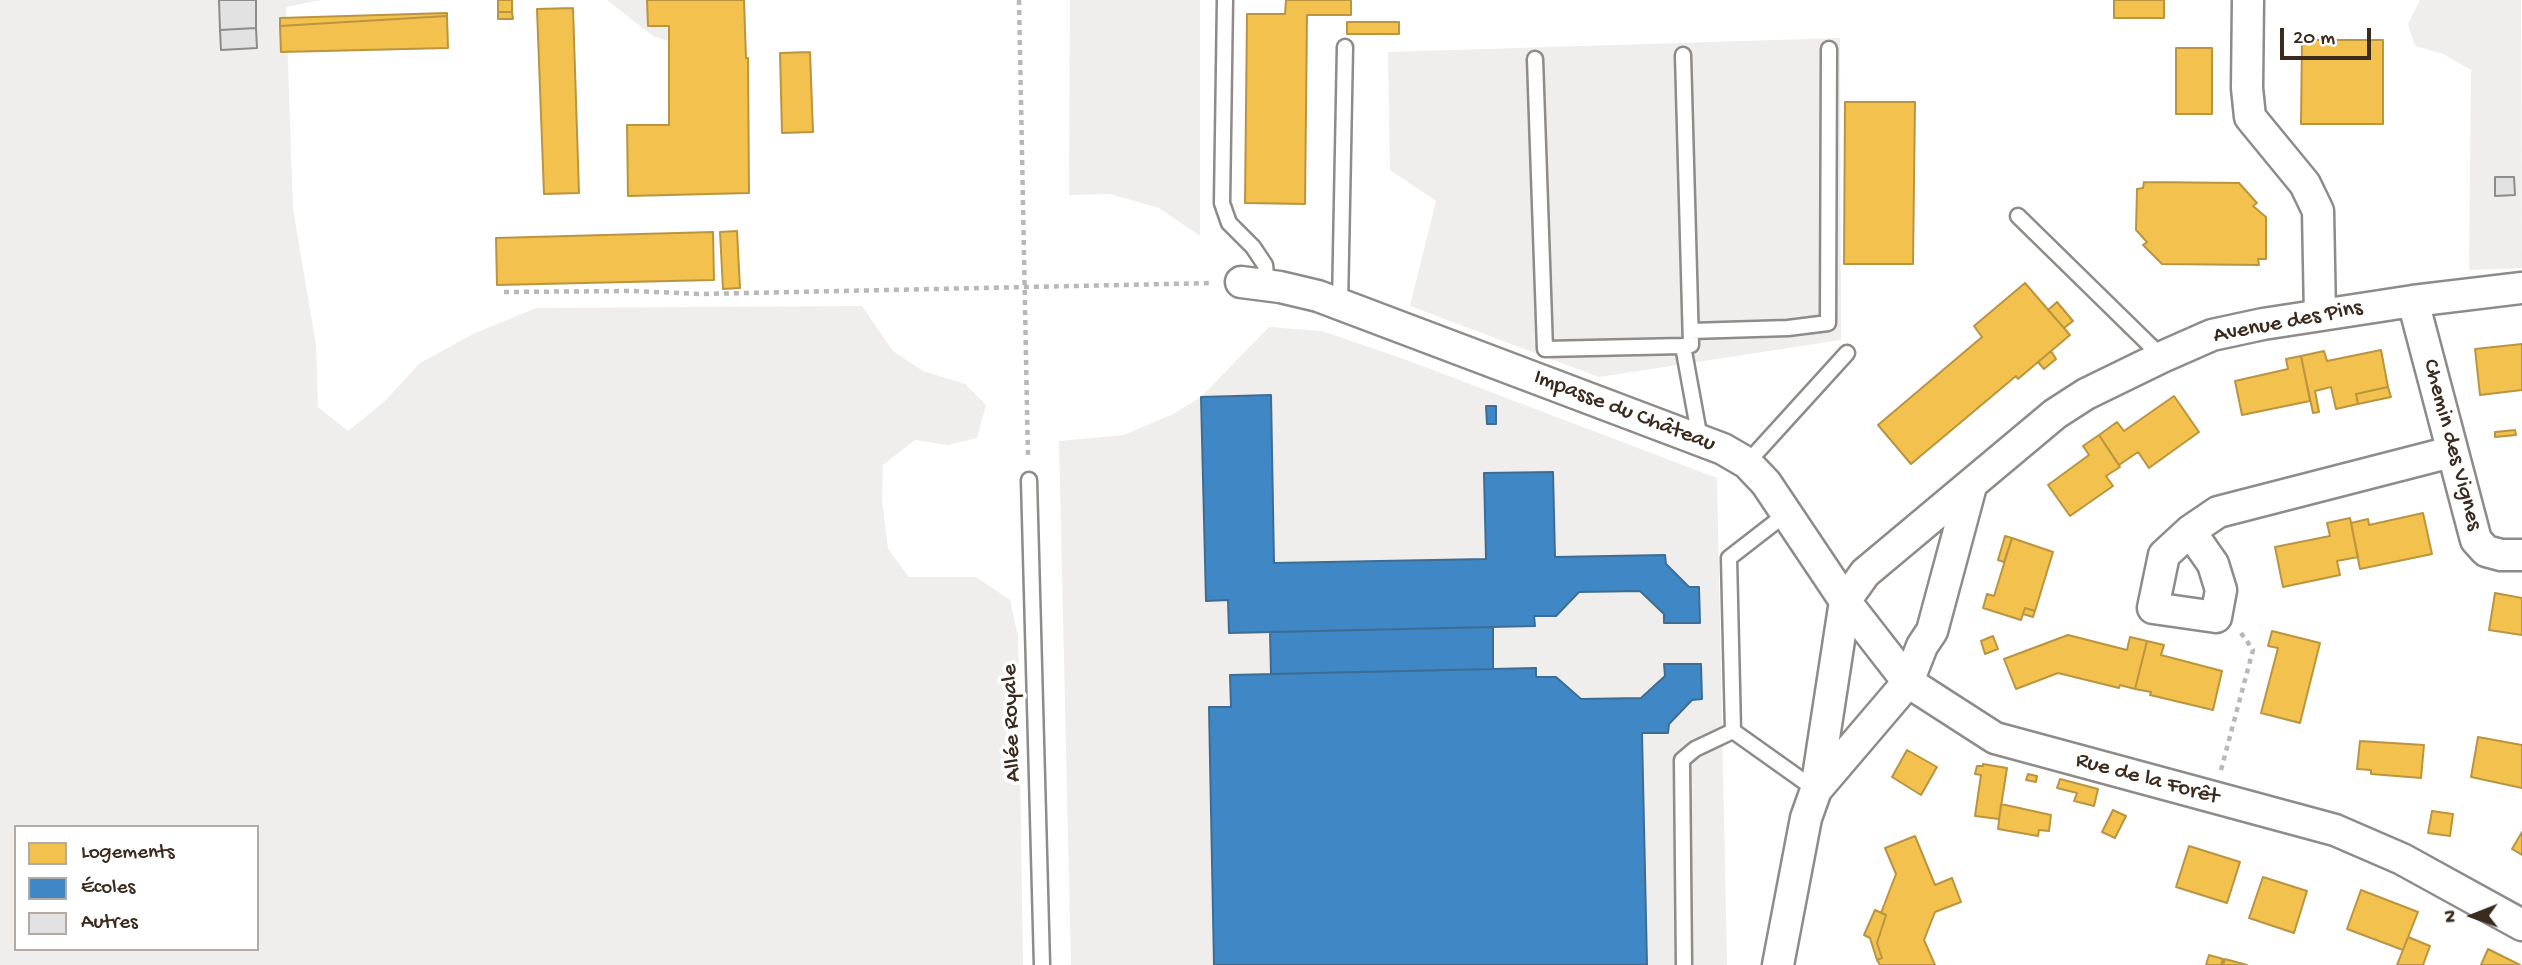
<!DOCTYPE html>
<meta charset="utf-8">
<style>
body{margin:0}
#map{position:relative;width:2522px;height:965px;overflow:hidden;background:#fff;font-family:"Gochi Hand",sans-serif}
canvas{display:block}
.legend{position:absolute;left:14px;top:825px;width:245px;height:126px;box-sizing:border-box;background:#fff;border:2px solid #b1aaa5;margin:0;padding:9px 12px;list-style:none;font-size:21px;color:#3b2a1e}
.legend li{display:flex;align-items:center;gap:14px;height:35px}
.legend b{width:35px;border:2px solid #b1aaa5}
.north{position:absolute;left:2438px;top:881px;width:70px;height:70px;-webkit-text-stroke:5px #fff;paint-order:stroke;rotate:269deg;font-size:19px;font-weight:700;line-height:28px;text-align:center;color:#3b2a1e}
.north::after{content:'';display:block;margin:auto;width:24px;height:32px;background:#3b2a1e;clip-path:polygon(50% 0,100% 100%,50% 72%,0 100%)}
.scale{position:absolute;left:2280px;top:28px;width:91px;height:32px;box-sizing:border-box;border:4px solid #3b2a1e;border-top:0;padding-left:9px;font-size:21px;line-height:24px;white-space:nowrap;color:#3b2a1e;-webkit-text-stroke:5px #fff;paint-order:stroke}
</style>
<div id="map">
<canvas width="2522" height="965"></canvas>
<ul class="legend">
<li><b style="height:19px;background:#f2c14e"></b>Logements</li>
<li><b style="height:19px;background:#3f88c5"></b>Écoles</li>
<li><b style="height:19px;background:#e3e2e2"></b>Autres</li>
</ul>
<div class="north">N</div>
<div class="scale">20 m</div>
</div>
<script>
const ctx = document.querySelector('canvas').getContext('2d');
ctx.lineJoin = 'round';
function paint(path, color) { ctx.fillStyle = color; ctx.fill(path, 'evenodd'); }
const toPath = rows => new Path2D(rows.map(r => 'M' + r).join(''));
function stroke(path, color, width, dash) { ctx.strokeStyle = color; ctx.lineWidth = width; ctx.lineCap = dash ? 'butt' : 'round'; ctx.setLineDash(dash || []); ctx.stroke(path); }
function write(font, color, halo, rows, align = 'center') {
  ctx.font = font + ' "Gochi Hand",sans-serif'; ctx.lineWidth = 7; ctx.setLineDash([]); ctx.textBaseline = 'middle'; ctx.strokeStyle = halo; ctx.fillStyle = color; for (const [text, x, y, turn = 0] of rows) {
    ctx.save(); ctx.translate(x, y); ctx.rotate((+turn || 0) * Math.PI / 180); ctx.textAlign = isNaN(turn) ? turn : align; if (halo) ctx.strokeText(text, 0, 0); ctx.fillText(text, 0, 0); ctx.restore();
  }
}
paint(toPath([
 [0,0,321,0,286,7,293,209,316,345,318,407,348,431,384,402,420,363,473,334,536,308,862,306,893,351,923,371,965,384,986,405,977,438,948,445,915,440,883,465,882,500,888,549,909,577,976,577,1010,600,1018,637,1023,965,0,965],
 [16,827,257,827,257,949,16,949],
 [607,0,696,0,697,51,653,36],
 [1070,0,1200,0,1200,236,1159,208,1110,194,1069,195],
 [2420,0,2521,0,2522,268,2469,270,2471,70,2443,54,2415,46,2408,24],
 [1840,38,1841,340,1599,377,1410,306,1436,201,1390,170,1388,52],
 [1269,327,1322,331,1404,359,1717,478,1727,965,1071,965,1059,441,1124,435,1175,413,1201,397]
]), '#efeeed');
const homes = toPath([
 [498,0,512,0,512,12,498,12,498,0],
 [647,0,744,0,746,58,748,58,749,193,628,196,627,125,669,125,669,26,648,26,647,0],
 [1286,0,1351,0,1351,15,1307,15,1305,204,1245,203,1247,14,1285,14,1286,0],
 [2114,0,2164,0,2164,18,2114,18,2114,0],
 [573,8,579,193,544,194,537,9,573,8],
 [498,12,512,12,513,19,498,19,498,12],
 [447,13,447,16,280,26,280,18,447,13],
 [447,16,448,48,281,52,280,26,447,16],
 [1347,22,1399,22,1399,34,1347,34,1347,22],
 [2302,40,2383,40,2383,124,2301,124,2302,40],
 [2176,48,2212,48,2212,114,2176,114,2176,48],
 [810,52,813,132,782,133,780,53,810,52],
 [1845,102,1915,102,1913,264,1844,264,1845,102],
 [2144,182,2239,183,2257,203,2253,206,2266,217,2266,259,2258,259,2259,265,2162,264,2143,245,2147,242,2136,230,2137,189,2143,188,2144,182],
 [737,231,740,288,723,289,720,232,737,231],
 [713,232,714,280,497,285,496,238,713,232],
 [2025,283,2070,335,2018,379,2016,376,1911,464,1878,425,1982,337,1974,326,2025,283],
 [2057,302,2073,321,2064,328,2048,310,2057,302],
 [2522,344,2522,390,2480,395,2475,349,2522,344],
 [2381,350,2388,387,2356,394,2358,404,2336,409,2331,387,2315,391,2319,412,2313,413,2301,356,2324,351,2327,361,2381,350],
 [2051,351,2056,359,2044,369,2038,362,2051,351],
 [2301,356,2310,401,2242,415,2235,381,2288,369,2286,359,2301,356],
 [2388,387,2391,397,2358,404,2356,394,2388,387],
 [2174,396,2199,432,2149,468,2138,452,2119,465,2099,435,2117,422,2124,431,2174,396],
 [2515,430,2516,435,2495,437,2495,432,2515,430],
 [2099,435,2120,467,2106,476,2113,486,2070,516,2048,485,2089,455,2083,446,2099,435],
 [2423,513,2432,554,2360,569,2351,523,2368,519,2369,525,2423,513],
 [2350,518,2358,557,2337,561,2340,575,2283,587,2275,547,2330,536,2327,523,2350,518],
 [2005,536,2012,538,2004,562,1998,560,2005,536],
 [2012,538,2053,552,2035,611,2025,608,2021,620,1983,608,1987,594,1994,596,2012,538],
 [2495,593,2522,598,2522,635,2489,630,2495,593],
 [2025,608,2035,611,2033,617,2023,614,2025,608],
 [2272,631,2320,643,2300,723,2261,713,2278,648,2268,646,2272,631],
 [2068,635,2127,650,2130,637,2147,641,2135,689,2120,685,2119,688,2058,673,2016,689,2004,659,2068,635],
 [1993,636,1998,649,1985,654,1981,641,1993,636],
 [2147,641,2164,645,2161,655,2222,671,2213,710,2150,695,2151,692,2135,689,2147,641],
 [2478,737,2522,745,2522,788,2471,777,2478,737],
 [2360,741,2424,745,2421,778,2371,774,2371,770,2357,769,2360,741],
 [1907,750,1937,767,1921,795,1892,777,1907,750],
 [1983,764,2007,768,1999,819,1975,816,1981,775,1975,774,1977,766,1983,766,1983,764],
 [2028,774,2037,776,2036,782,2026,780,2028,774],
 [2060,779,2098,789,2094,806,2074,801,2077,793,2057,788,2060,779],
 [2001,804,2051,815,2049,831,2039,830,2038,836,1998,829,2001,804],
 [2113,810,2126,816,2115,838,2102,832,2113,810],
 [2432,811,2453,814,2450,836,2428,833,2432,811],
 [2522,832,2522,855,2512,849,2522,832],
 [1915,836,1935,885,1952,878,1961,902,1935,912,1924,940,1935,965,1880,965,1877,960,1882,958,1877,943,1886,915,1881,913,1896,874,1885,848,1915,836],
 [2189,846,2240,862,2227,903,2176,887,2189,846],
 [2263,877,2307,891,2294,933,2249,918,2263,877],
 [2361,890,2418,912,2403,950,2347,929,2361,890],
 [1875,910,1886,915,1877,943,1882,958,1877,960,1870,938,1864,935,1875,910],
 [2408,937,2430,946,2423,965,2397,965,2408,937],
 [2488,949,2520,965,2481,965,2488,949],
 [2209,955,2223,959,2221,965,2206,965,2209,955],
 [2225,959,2247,965,2223,965,2225,959]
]);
paint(homes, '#f2c14e');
stroke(homes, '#bb9440', 2);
const schools = toPath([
 [1271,395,1274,563,1486,559,1484,473,1553,472,1555,557,1665,555,1666,564,1689,587,1699,587,1700,623,1664,623,1664,614,1640,591,1579,592,1556,616,1534,616,1535,626,1229,633,1228,600,1206,601,1201,397,1271,395],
 [1486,406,1496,406,1496,424,1487,424,1486,406],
 [1493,627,1493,669,1271,674,1270,632,1493,627],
 [1664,664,1701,664,1702,699,1692,700,1669,724,1668,733,1642,733,1647,965,1214,965,1209,707,1231,707,1230,675,1536,668,1536,677,1556,677,1581,699,1641,698,1665,676,1664,664]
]);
paint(schools, '#3f88c5');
stroke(schools, '#3e6c93', 2);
const building = toPath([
 [219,0,256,0,256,28,220,30,219,0],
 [256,28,257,48,221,50,220,30,256,28],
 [2495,177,2514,177,2515,195,2495,196,2495,177]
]);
paint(building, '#e3e2e2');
stroke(building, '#8e8b88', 2);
const service = toPath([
 [1225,0,1222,203,1229,223,1253,247,1265,265,1267,285],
 [1535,59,1545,349,1683,346,1691,345,1683,55],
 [2018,216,2162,357],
 [1340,305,1345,47],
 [1691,331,1788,328,1828,323,1829,49],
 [1683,346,1700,439],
 [1747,463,1847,353],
 [1029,480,1042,965],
 [1787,513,1729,558,1733,731,1816,790],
 [1684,965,1682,760,1695,749,1733,731]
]);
const minor = toPath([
 [2248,0,2247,88,2250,117,2305,184,2318,211,2320,315],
 [1241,282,1280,287,1318,296,1723,449,1747,463,1766,483,1845,601,1908,682,1995,738,2335,830,2402,859,2522,925],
 [2413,301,2476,540,2486,551,2501,555,2522,555],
 [2190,531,2213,564,2221,590,2216,617,2153,608,2164,555,2190,531,2218,512,2451,452],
 [1816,790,1908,682,1922,646,1932,631,1971,486],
 [1778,965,1806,818,1816,790,1845,601,1865,573,2055,414,2086,394,2162,357,2212,335,2263,324,2413,301,2522,288]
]);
stroke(service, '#8e8b88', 19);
stroke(minor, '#8e8b88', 35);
stroke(toPath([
 [1019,0,1028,458],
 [504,292,634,291,700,294,1213,283],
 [2221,770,2253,650,2241,633]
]), '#b9b8b6', 4.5, [5, 5]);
stroke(service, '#fff', 14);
stroke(minor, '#fff', 30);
write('23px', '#3b2a1e', '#fff', [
 ["Avenue des Pins",2288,323,-11],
 ["Impasse du Château",1624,412,21],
 ["Chemin des Vignes",2451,445,75],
 ["Allée Royale",1013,723,-92],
 ["Rue de la Forêt",2147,780,15]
]);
</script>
